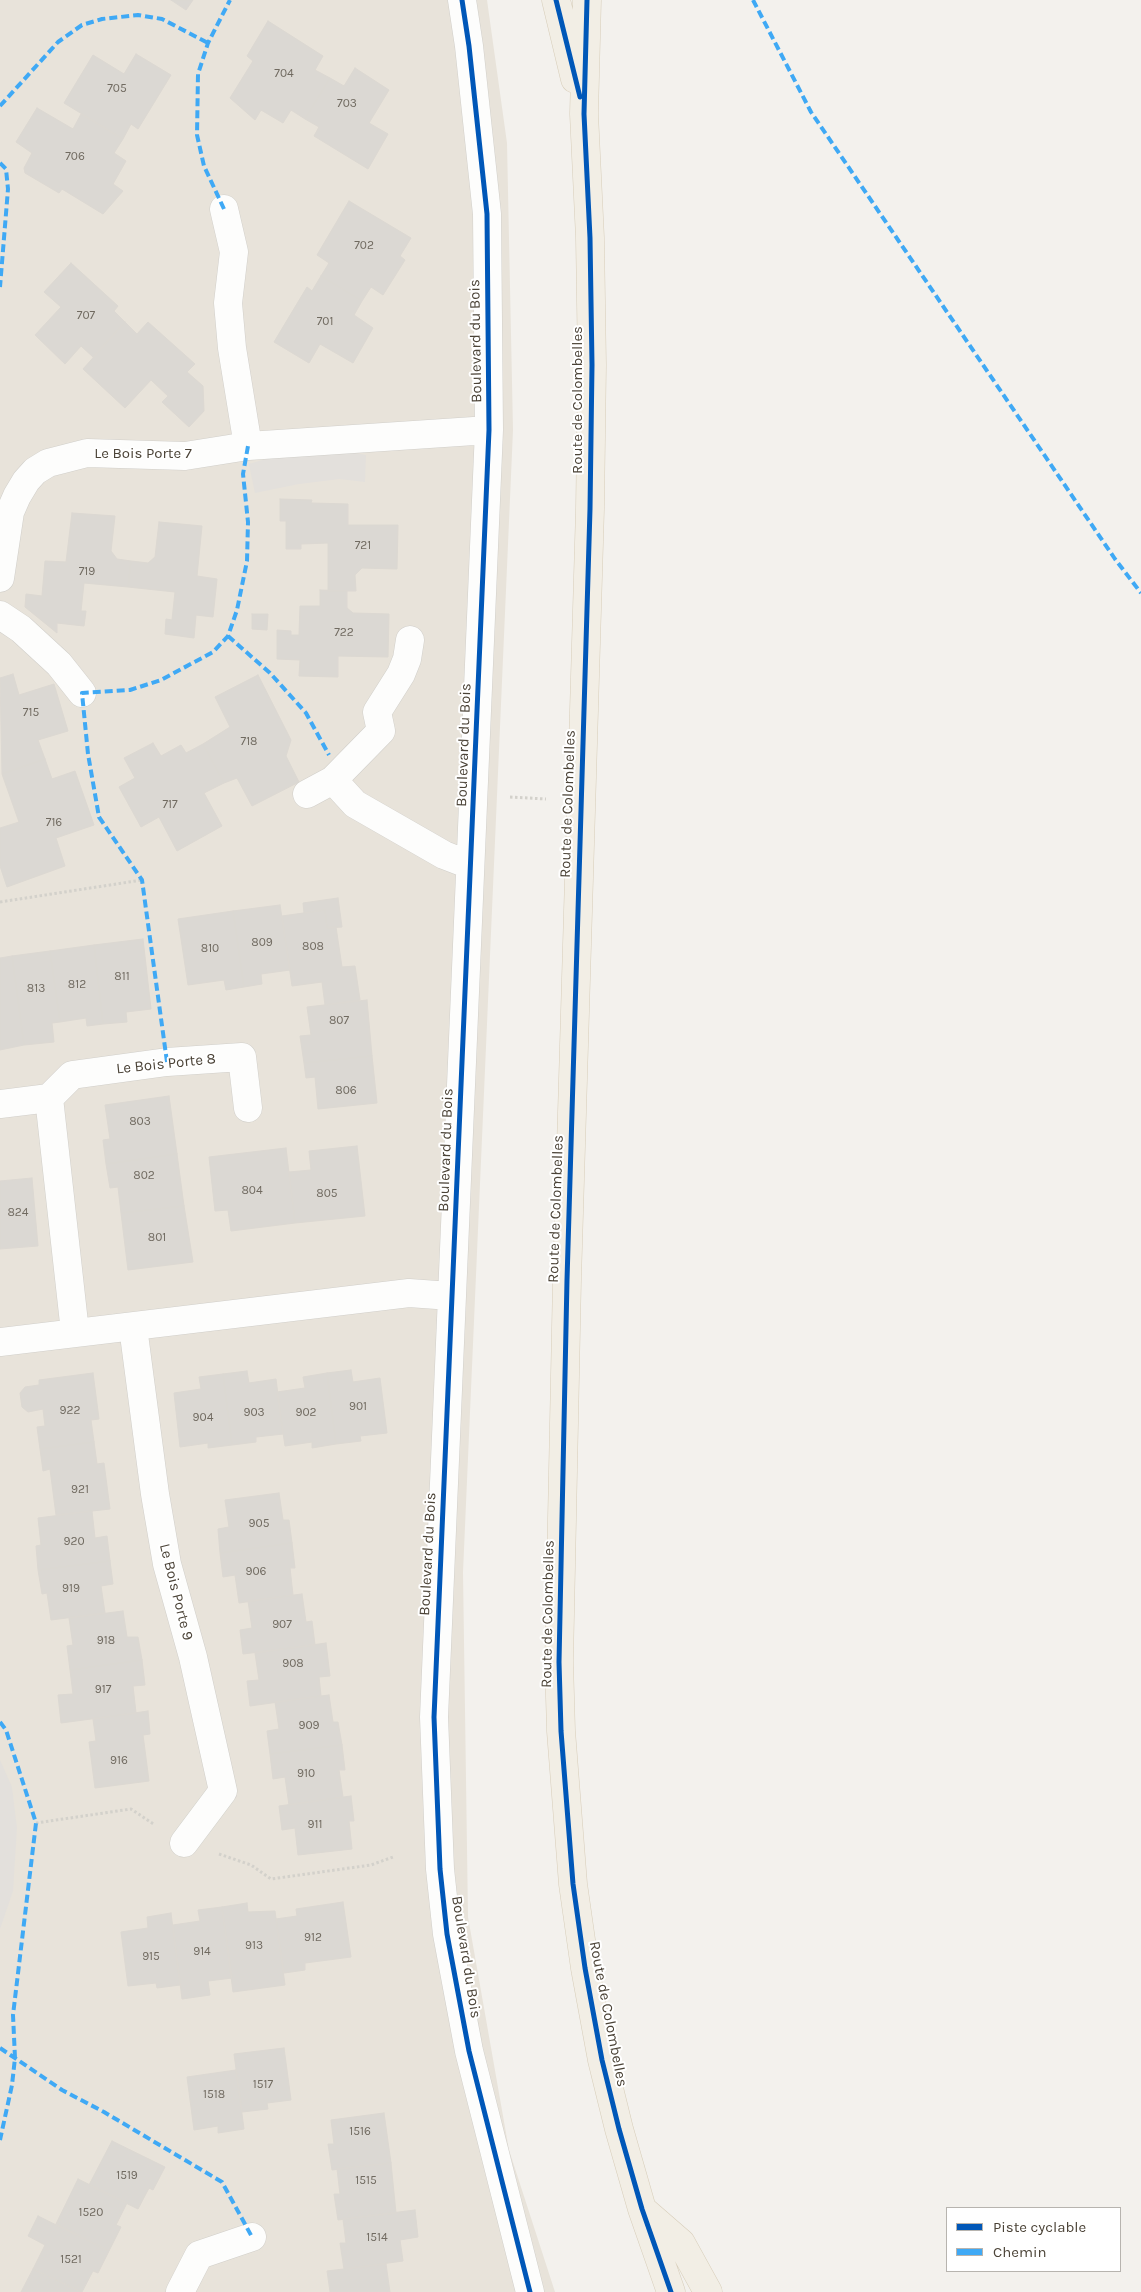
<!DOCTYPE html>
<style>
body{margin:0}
#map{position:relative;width:1141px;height:2292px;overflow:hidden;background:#f3f1ed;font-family:Karla,sans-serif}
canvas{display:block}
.legend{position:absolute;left:946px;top:2207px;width:175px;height:65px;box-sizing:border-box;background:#fff;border:1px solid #b7b4af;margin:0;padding:6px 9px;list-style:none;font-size:15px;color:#4b4337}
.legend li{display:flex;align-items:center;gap:10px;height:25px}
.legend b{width:25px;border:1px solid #b7b4af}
</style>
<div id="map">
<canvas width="1141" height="2292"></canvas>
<ul class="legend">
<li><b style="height:6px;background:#0057b8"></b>Piste cyclable</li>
<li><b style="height:6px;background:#3fa9f5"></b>Chemin</li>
</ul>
</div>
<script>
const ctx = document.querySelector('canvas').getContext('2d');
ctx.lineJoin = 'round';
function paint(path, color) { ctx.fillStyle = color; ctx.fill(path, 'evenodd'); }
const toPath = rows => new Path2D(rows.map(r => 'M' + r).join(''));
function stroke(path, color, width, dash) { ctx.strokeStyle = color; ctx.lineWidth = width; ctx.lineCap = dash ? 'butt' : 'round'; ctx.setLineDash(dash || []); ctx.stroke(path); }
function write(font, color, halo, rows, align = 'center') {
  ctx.font = font + ' Karla,sans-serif'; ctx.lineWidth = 4; ctx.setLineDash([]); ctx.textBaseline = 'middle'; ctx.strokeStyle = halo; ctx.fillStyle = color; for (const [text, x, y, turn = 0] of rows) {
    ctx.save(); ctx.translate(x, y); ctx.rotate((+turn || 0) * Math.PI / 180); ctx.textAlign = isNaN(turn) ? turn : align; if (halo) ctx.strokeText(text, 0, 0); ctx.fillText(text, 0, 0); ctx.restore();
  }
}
paint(toPath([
 [0,0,487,0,507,143,513,430,463,1572,468,1917,509,2150,555,2292,0,2292]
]), '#e8e3da');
paint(toPath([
 [341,450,366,455,365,482,339,479,299,484,255,493,249,464,279,455],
 [0,1760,12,1787,17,1828,13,1891,0,1929]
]), '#e3e0dc');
const building = toPath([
 [171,0,193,0,186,10,171,0],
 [268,21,323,56,315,70,330,78,305,119,291,110,283,123,261,110,255,120,230,98,253,61,247,56,268,21],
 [136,54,171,75,138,129,131,124,123,139,64,103,93,55,124,74,136,54],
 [355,68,389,90,369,123,388,134,368,169,314,136,319,127,305,119,330,78,344,86,355,68],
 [37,108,73,129,81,114,123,139,114,153,126,161,113,184,123,191,103,214,62,189,59,193,25,173,24,168,32,153,16,142,37,108],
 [349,201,411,238,400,256,405,260,383,295,371,287,362,301,321,276,329,263,317,255,349,201],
 [71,263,118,306,114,311,125,322,93,357,81,346,65,364,35,335,61,307,44,292,71,263],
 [321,276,362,301,354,315,373,328,353,363,320,344,309,363,274,342,307,287,312,291,321,276],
 [125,322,137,334,148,322,195,364,187,372,203,386,204,411,189,427,162,402,168,396,151,380,125,408,83,369,125,322],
 [280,499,312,500,311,503,348,504,348,525,398,525,397,569,362,568,355,575,356,591,328,591,328,543,301,544,301,549,286,549,286,521,280,521,280,499],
 [72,513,115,516,111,551,117,559,131,561,128,587,84,583,81,611,86,611,84,626,57,623,57,633,25,607,26,594,42,596,45,561,66,562,72,513],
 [159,522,202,526,197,576,217,579,213,617,196,615,194,638,165,634,166,619,172,620,175,592,128,587,131,561,148,563,155,557,159,522],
 [320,590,347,591,347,608,353,613,389,614,388,657,338,656,338,677,299,676,300,660,277,659,277,630,291,631,291,635,299,635,300,606,320,606,320,590],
 [252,614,268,614,267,630,252,629,252,614],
 [13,674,19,695,54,684,68,731,38,740,45,759,2,774,0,678,13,674],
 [258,675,291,740,286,756,299,782,252,806,237,778,224,783,203,744,230,727,215,697,258,675],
 [153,743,161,756,181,745,186,753,203,744,224,783,204,793,222,826,177,851,159,817,141,827,119,787,135,778,124,758,153,743],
 [45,759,52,779,75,771,94,825,56,838,65,866,7,887,0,866,0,828,19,822,2,774,45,759],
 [338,898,342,927,327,928,325,910,304,913,303,903,338,898],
 [280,905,290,970,261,974,262,984,244,987,233,911,280,905],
 [325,910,327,928,336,927,342,967,355,966,360,1000,325,1005,322,982,292,986,282,916,325,910],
 [233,911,244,987,226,990,224,980,188,985,178,919,233,911],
 [143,939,151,1009,126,1012,127,1022,103,1024,94,945,143,939],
 [94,945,103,1024,87,1026,86,1018,60,1022,50,951,94,945],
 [50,951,60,1022,52,1023,54,1042,24,1045,12,956,50,951],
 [12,956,24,1045,0,1050,0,958,12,956],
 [367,1000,372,1056,304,1063,300,1036,311,1035,307,1007,367,1000],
 [372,1056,377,1103,318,1109,315,1077,306,1078,304,1063,372,1056],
 [169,1096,177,1154,106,1164,103,1140,110,1139,105,1105,169,1096],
 [357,1146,365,1216,295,1223,289,1172,311,1170,309,1151,357,1146],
 [286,1148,295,1223,231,1231,228,1210,215,1211,209,1157,286,1148],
 [177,1154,184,1206,121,1213,118,1187,110,1188,106,1164,177,1154],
 [32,1178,38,1246,0,1249,0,1181,32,1178],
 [184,1206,193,1262,128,1270,121,1213,184,1206],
 [351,1370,353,1382,380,1378,387,1433,360,1436,361,1441,336,1444,327,1373,351,1370],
 [247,1371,249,1383,276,1379,283,1434,256,1437,256,1442,232,1445,223,1374,247,1371],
 [93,1373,99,1419,91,1420,94,1442,40,1449,37,1427,45,1426,43,1409,28,1412,22,1407,20,1393,25,1387,39,1385,39,1380,93,1373],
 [327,1373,336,1444,312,1448,312,1442,285,1446,277,1392,305,1388,303,1377,327,1373],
 [223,1374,232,1445,208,1448,208,1443,180,1447,174,1393,201,1389,199,1377,223,1374],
 [94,1442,97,1464,104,1463,110,1509,56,1515,50,1469,43,1471,40,1449,94,1442],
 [279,1493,283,1520,289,1520,292,1543,220,1553,218,1529,229,1527,225,1500,279,1493],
 [92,1511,95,1538,107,1536,110,1561,38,1570,36,1546,41,1545,38,1518,92,1511],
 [292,1543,295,1568,290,1568,293,1595,239,1603,235,1575,223,1577,220,1553,292,1543],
 [110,1561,113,1584,101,1586,105,1613,51,1620,47,1593,42,1594,38,1570,110,1561],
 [302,1594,306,1622,312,1621,315,1645,243,1654,240,1630,252,1628,248,1601,302,1594],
 [123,1611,127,1637,138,1637,142,1660,70,1670,67,1646,73,1645,69,1618,123,1611],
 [326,1643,330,1676,319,1677,321,1696,250,1706,247,1681,259,1680,255,1653,326,1643],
 [142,1660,145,1685,133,1686,136,1713,61,1723,58,1695,73,1694,70,1670,142,1660],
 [329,1695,333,1722,338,1722,342,1745,270,1754,267,1731,279,1729,275,1702,329,1695],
 [148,1711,150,1734,143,1735,149,1781,95,1788,89,1742,96,1741,93,1719,148,1711],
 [342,1745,345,1770,339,1770,343,1797,289,1805,285,1777,273,1779,270,1754,342,1745],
 [351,1796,354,1821,349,1821,352,1849,298,1855,295,1828,282,1830,279,1806,351,1796],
 [343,1902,351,1957,305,1963,305,1970,284,1973,276,1919,297,1916,296,1909,343,1902],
 [247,1903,248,1912,275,1911,285,1985,233,1992,222,1907,247,1903],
 [222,1907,232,1978,208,1981,210,1995,182,1999,173,1925,200,1921,198,1910,222,1907],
 [171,1913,180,1985,157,1988,156,1983,128,1986,121,1932,148,1928,147,1917,171,1913],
 [284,2048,291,2100,267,2103,268,2109,242,2112,234,2054,284,2048],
 [236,2070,244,2129,218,2133,218,2126,194,2130,187,2077,236,2070],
 [384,2113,391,2163,332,2170,328,2144,334,2144,331,2120,384,2113],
 [112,2141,165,2167,153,2190,149,2188,138,2209,89,2185,112,2141],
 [391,2163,396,2213,338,2220,334,2194,340,2194,337,2169,391,2163],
 [78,2179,127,2203,116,2225,121,2227,109,2251,56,2224,78,2179],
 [415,2210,418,2237,400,2240,403,2261,344,2269,340,2243,346,2243,343,2219,415,2210],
 [38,2216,109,2251,98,2273,93,2271,82,2292,33,2269,45,2245,28,2236,38,2216],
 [386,2264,390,2292,330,2292,327,2271,386,2264],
 [33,2269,81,2292,21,2292,33,2269]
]);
paint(building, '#dbd8d3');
stroke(building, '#dcd8d2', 1);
const minor = toPath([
 [462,0,469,46,487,214,489,430,434,1717,440,1869,447,1934,469,2051,530,2292],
 [224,209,234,252,228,303,232,348,248,446],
 [0,578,10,512,17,496,26,481,35,471,48,463,87,453,185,456,248,446,489,430],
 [0,615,21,629,59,664,82,693],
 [333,780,355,804,444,855,470,865],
 [307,794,333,780,381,731,377,712,401,674,407,659,410,640],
 [49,1098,72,1075,167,1062,242,1057,248,1108],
 [0,1104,49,1098,75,1332],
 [133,1327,155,1494,167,1564,193,1657,223,1791,184,1843],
 [0,1342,409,1293,451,1296],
 [180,2292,199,2255,252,2237]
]);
const major = toPath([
 [556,0,575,79],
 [587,0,584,114,590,238,592,365,590,509,567,1280,559,1662,561,1731,573,1884,585,1968,602,2060,619,2129,642,2209,671,2292],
 [643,2210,681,2243,708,2292]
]);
stroke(minor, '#d1cfca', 29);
stroke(major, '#d7cdb9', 29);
stroke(toPath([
 [510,797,546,799],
 [0,902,142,880],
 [36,1823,131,1809,155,1825],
 [219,1854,251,1865,271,1879,371,1865,393,1857]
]), '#d3d1cb', 3, [2.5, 2.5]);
stroke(minor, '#fdfdfc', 28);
stroke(major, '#f2eee5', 28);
stroke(toPath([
 [753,0,811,112,1115,559,1141,593],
 [0,106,58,42,82,25,102,19,138,15,162,19,208,43],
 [0,163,6,169,8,189,0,287],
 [224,209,204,166,197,135,198,74,208,43,230,0],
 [228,636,270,673,306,713,329,755],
 [167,1062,142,880,99,817,88,754,82,693,130,690,161,680,213,652,228,636,237,610,247,561,248,522,243,474,248,446],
 [0,1722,6,1730,36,1823,13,2015,15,2058,12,2085,0,2140],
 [0,2048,62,2090,104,2112,222,2182,252,2237]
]), '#3fa9f5', 4, [8, 4]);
stroke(toPath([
 [462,0,469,46,487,214,489,430,434,1717,440,1869,447,1934,469,2051,530,2292],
 [556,0,580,97],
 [587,0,584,114,590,238,592,365,590,509,567,1280,559,1662,561,1731,573,1884,585,1968,602,2060,619,2129,642,2209,671,2292]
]), '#0057b8', 5);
write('12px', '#706a60', null, [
 ["704",284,74],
 ["705",117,89],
 ["703",347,104],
 ["706",75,157],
 ["702",364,246],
 ["707",86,316],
 ["701",325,322],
 ["721",363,546],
 ["719",87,572],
 ["722",344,633],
 ["715",31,713],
 ["718",249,742],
 ["717",170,805],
 ["716",54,823],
 ["809",262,943],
 ["808",313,947],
 ["810",210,949],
 ["811",122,977],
 ["812",77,985],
 ["813",36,989],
 ["807",339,1021],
 ["806",346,1091],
 ["803",140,1122],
 ["802",144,1176],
 ["804",252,1191],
 ["805",327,1194],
 ["824",18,1213],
 ["801",157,1238],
 ["901",358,1407],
 ["922",70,1411],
 ["903",254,1413],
 ["902",306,1413],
 ["904",203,1418],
 ["921",80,1490],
 ["905",259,1524],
 ["920",74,1542],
 ["906",256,1572],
 ["919",71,1589],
 ["907",282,1625],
 ["918",106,1641],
 ["908",293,1664],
 ["917",103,1690],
 ["909",309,1726],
 ["916",119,1761],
 ["910",306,1774],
 ["911",315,1825],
 ["912",313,1938],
 ["913",254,1946],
 ["914",202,1952],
 ["915",151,1957],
 ["1517",263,2085],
 ["1518",214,2095],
 ["1516",360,2132],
 ["1519",127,2176],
 ["1515",366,2181],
 ["1520",91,2213],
 ["1514",377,2238],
 ["1521",71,2260]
]);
write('15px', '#4b4337', '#fff', [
 ["Boulevard du Bois",476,341,-91],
 ["Route de Colombelles",578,400,-90],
 ["Le Bois Porte 7",143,454],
 ["Boulevard du Bois",464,745,-88],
 ["Route de Colombelles",568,804,-88],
 ["Le Bois Porte 8",166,1064,-6],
 ["Boulevard du Bois",446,1150,-88],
 ["Route de Colombelles",556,1209,-88],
 ["Boulevard du Bois",428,1554,-87],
 ["Le Bois Porte 9",176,1592,76],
 ["Route de Colombelles",548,1614,-89],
 ["Boulevard du Bois",466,1957,81],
 ["Route de Colombelles",608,2014,79]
]);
</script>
